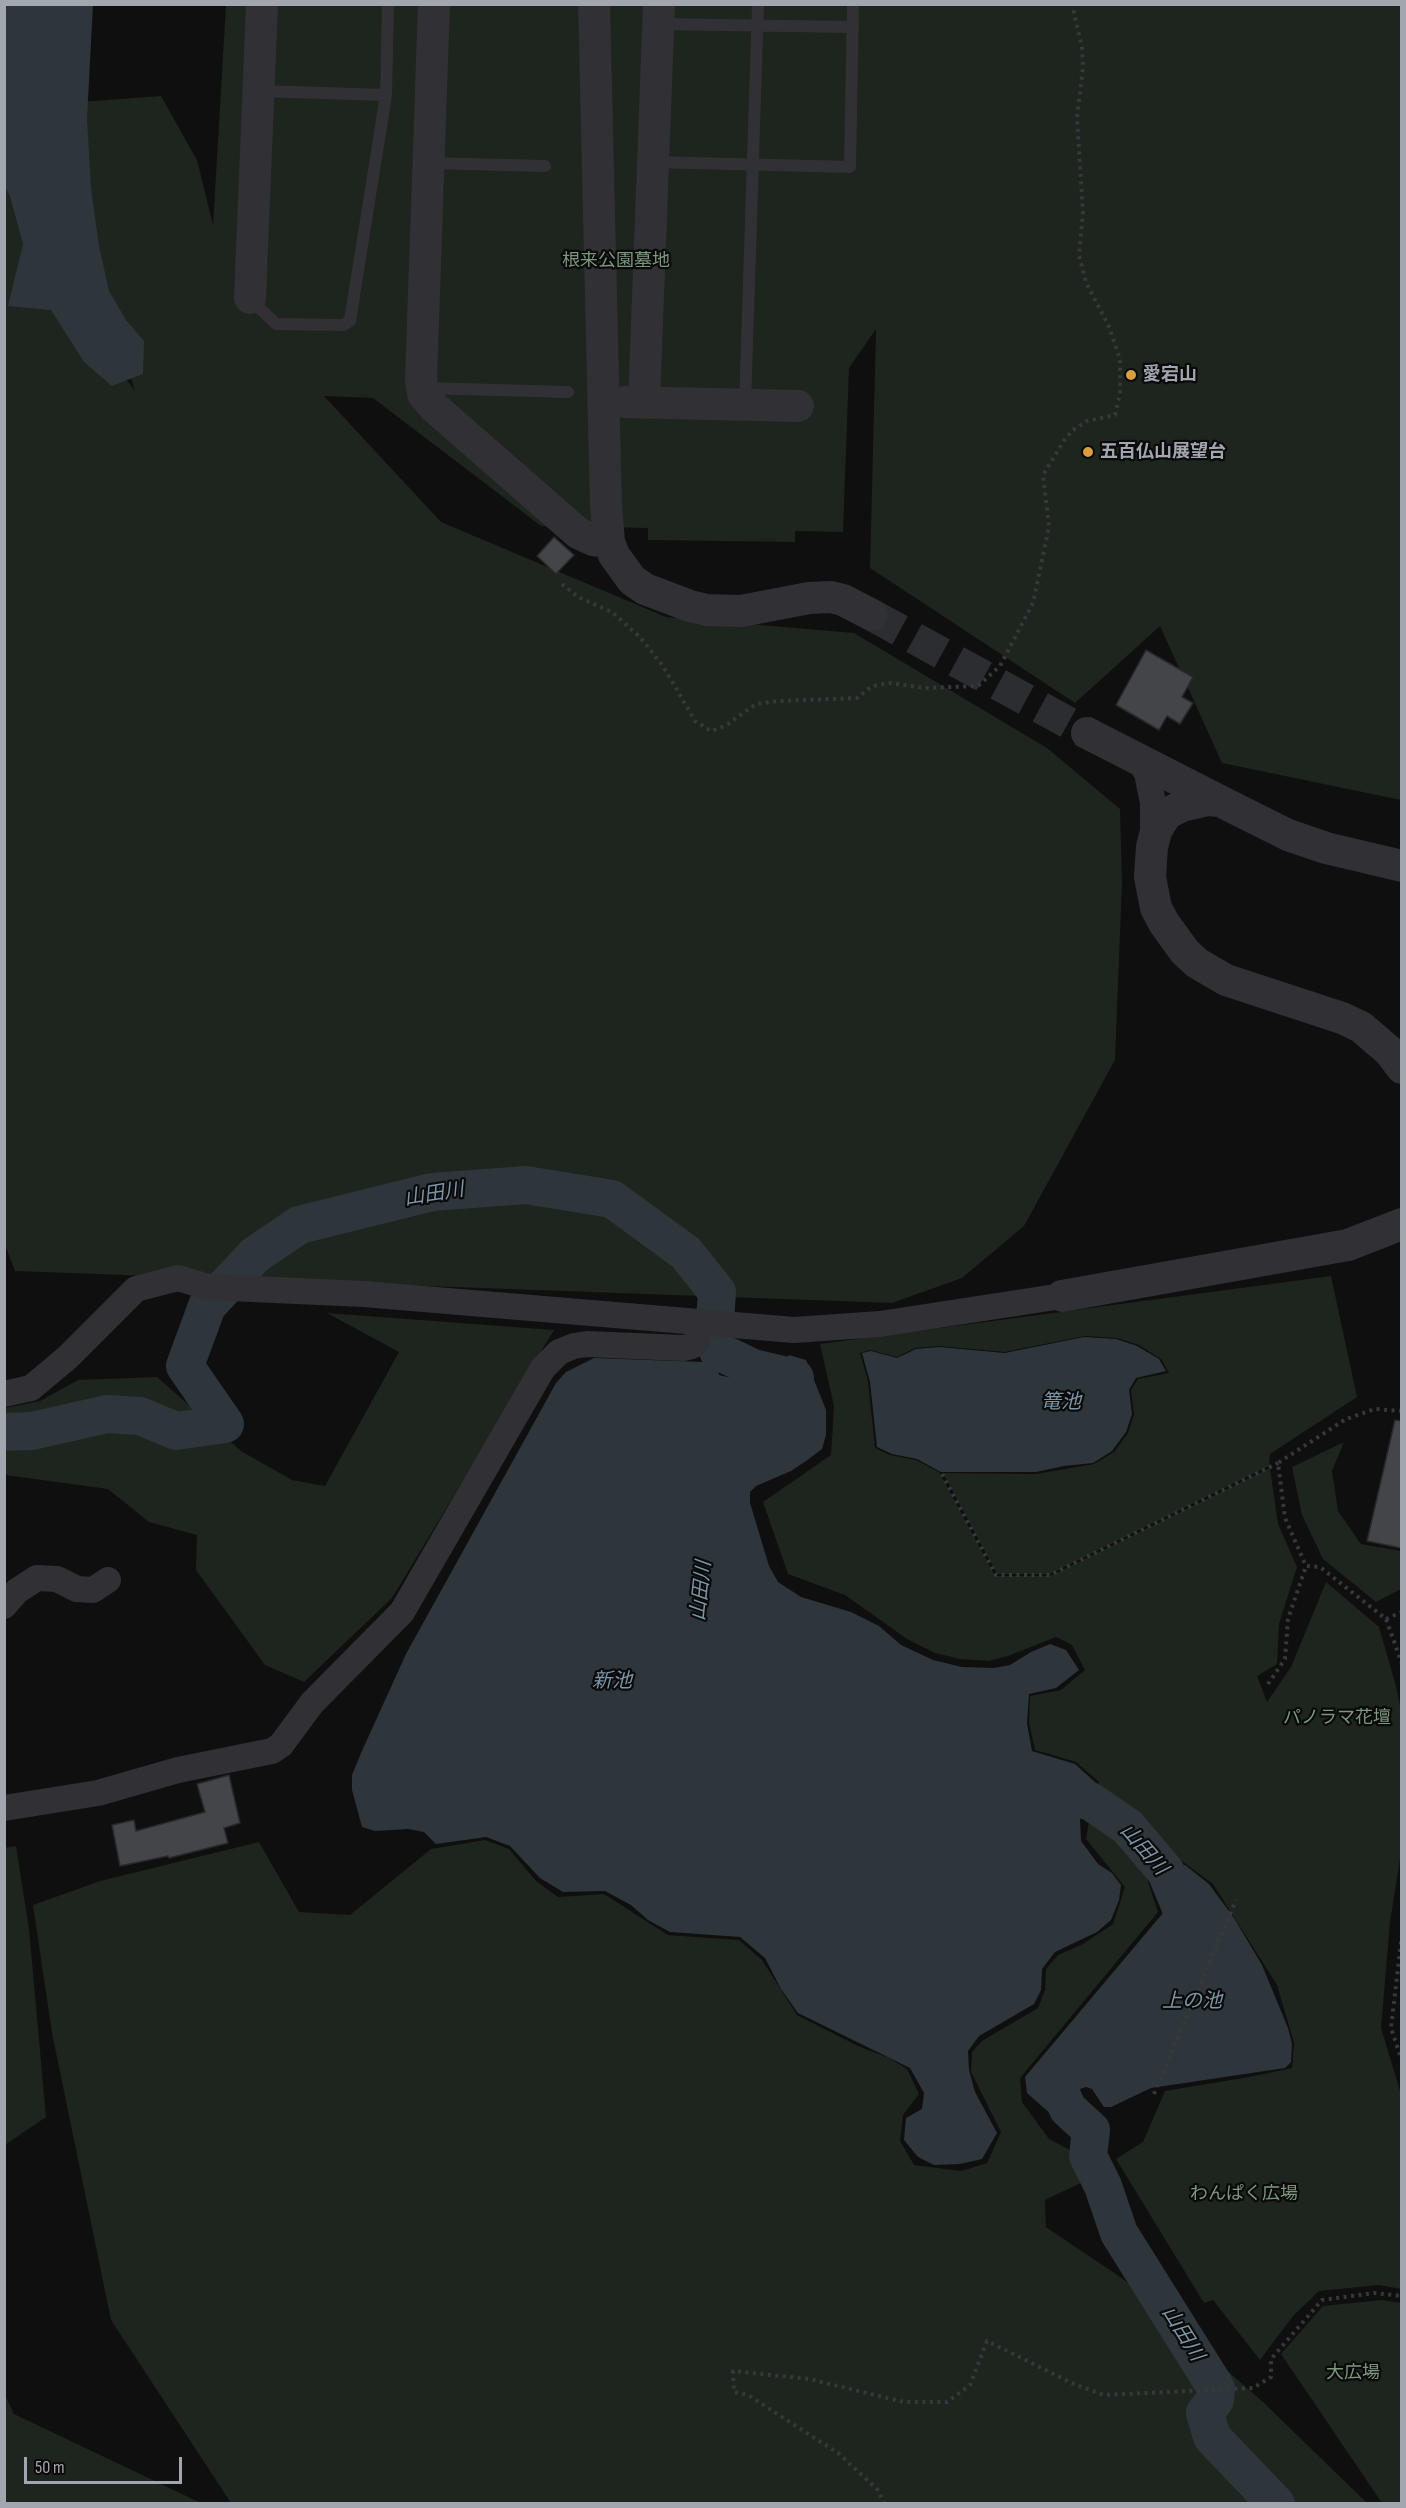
<!DOCTYPE html>
<meta charset="utf-8">
<style>
body{margin:0}
#map{position:relative;width:1406px;height:2508px;overflow:hidden;background:#0f0f10;font-family:"Sofia Sans Condensed",sans-serif}
canvas{display:block}
.frame{position:absolute;inset:0;border:6px solid #a2a7af;pointer-events:none}
.scale{position:absolute;left:24px;top:2457px;width:158px;height:27px;box-sizing:border-box;border:3px solid #a2a7af;border-top:0;padding-left:8px;font-size:18px;line-height:21px;white-space:nowrap;color:#a2a7af;-webkit-text-stroke:4px #0a0a0b;paint-order:stroke}
</style>
<div id="map">
<canvas width="1406" height="2508"></canvas>
<div class="frame"></div>
<div class="scale">50 m</div>
</div>
<script>
const ctx = document.querySelector('canvas').getContext('2d');
ctx.lineJoin = 'round';
function paint(path, color) { ctx.fillStyle = color; ctx.fill(path, 'evenodd'); }
const toPath = rows => new Path2D(rows.map(r => 'M' + r).join(''));
function stroke(path, color, width, dash) { ctx.strokeStyle = color; ctx.lineWidth = width; ctx.lineCap = dash ? 'butt' : 'round'; ctx.setLineDash(dash || []); ctx.stroke(path); }
function write(font, color, halo, rows, align = 'center') {
  ctx.font = font + ' "Sofia Sans Condensed","Noto Sans JP",sans-serif'; ctx.lineWidth = 4.5; ctx.setLineDash([]); ctx.textBaseline = 'middle'; ctx.strokeStyle = halo; ctx.fillStyle = color; for (const [text, x, y, turn = 0] of rows) {
    ctx.save(); ctx.translate(x, y); ctx.rotate((+turn || 0) * Math.PI / 180); ctx.textAlign = isNaN(turn) ? turn : align; if (halo) ctx.strokeText(text, 0, 0); ctx.fillText(text, 0, 0); ctx.restore();
  }
}
paint(toPath([
 [226,5,1401,5,1401,800,1222,763,1160,626,1075,703,870,568,876,329,849,368,843,532,795,531,795,542,648,540,648,528,541,526,373,398,324,396,441,522,666,617,854,633,1047,748,1120,809,1122,883,1115,1060,1024,1226,962,1278,892,1303,15,1271,4,1242,4,177,23,244,135,391,82,226,67,103,161,96,197,160,213,225],
 [1331,1276,1357,1397,1270,1454,1269,1466,1050,1574,997,1574,943,1473,1036,1474,1094,1464,1114,1452,1128,1433,1134,1414,1131,1390,1138,1379,1169,1373,1161,1359,1139,1345,1117,1338,1085,1336,1005,1352,939,1346,915,1348,897,1357,870,1350,860,1353,868,1381,875,1448,890,1455,916,1460,939,1472,995,1576,1050,1576,1270,1468,1278,1524,1297,1567,1279,1624,1277,1664,1257,1676,1267,1702,1291,1667,1326,1582,1379,1627,1396,1686,1402,1714,1401,1853,1390,1922,1381,2028,1401,2094,1401,2289,1379,2285,1319,2291,1293,2316,1260,2360,1213,2300,1204,2303,1116,2159,1143,2142,1165,2091,1249,2077,1292,2068,1294,2043,1277,1985,1213,1884,1095,1797,1099,1782,1076,1762,1035,1750,1029,1723,1030,1696,1061,1690,1085,1670,1072,1645,1056,1637,1008,1656,989,1661,959,1659,935,1653,907,1639,845,1595,788,1574,763,1502,831,1455,834,1406,820,1344],
 [327,1313,554,1330,392,1598,304,1682,265,1665,196,1570,197,1535,149,1522,108,1489,5,1475,5,1408,40,1401,78,1380,157,1377,241,1451,292,1480,325,1486,399,1352],
 [1344,1442,1332,1471,1338,1511,1361,1544,1401,1551,1401,1589,1376,1602,1323,1559,1302,1515,1292,1467],
 [1094,1813,1118,1829,1146,1876,1158,1912,1020,2078,1022,2102,1049,2139,1076,2153,1089,2179,1045,2200,1046,2227,1123,2279,1263,2402,1367,2503,231,2503,111,2320,52,2033,33,1905,100,1881,259,1842,299,1912,350,1915,431,1849,485,1840,509,1849,536,1881,558,1897,604,1894,668,1935,739,1940,762,1960,797,2015,858,2046,889,2058,907,2069,919,2094,903,2115,900,2141,914,2165,961,2171,987,2163,1001,2132,971,2072,972,2052,982,2041,1038,2008,1045,1990,1046,1969,1058,1955,1083,1944,1113,1924,1125,1887,1086,1839,1089,1821],
 [16,1846,29,1929,46,2117,5,2145,4,1848],
 [1382,2300,1401,2303,1401,2503,1382,2503,1281,2354,1323,2306],
 [5,2395,14,2414,201,2503,5,2503]
]), '#1e241e');
paint(toPath([
 [5,4,93,5,87,118,91,188,99,246,109,291,126,320,144,341,143,374,112,386,84,362,51,310,8,306,23,244,9,194,5,187],
 [1084,1337,1116,1339,1137,1346,1159,1359,1166,1371,1136,1378,1129,1390,1132,1414,1126,1432,1112,1451,1093,1463,1064,1466,1036,1472,941,1472,917,1459,892,1454,877,1447,870,1382,862,1353,871,1351,897,1358,916,1349,939,1347,1005,1353],
 [789,1355,806,1360,826,1410,826,1435,822,1449,806,1461,791,1471,756,1486,750,1492,750,1503,769,1566,778,1582,801,1597,851,1612,879,1626,901,1645,933,1660,962,1667,994,1668,1010,1665,1031,1652,1050,1644,1066,1650,1079,1670,1056,1688,1029,1694,1027,1723,1032,1751,1075,1764,1096,1783,1080,1818,1081,1841,1098,1864,1112,1873,1121,1885,1119,1900,1111,1920,1097,1932,1055,1952,1042,1969,1041,1990,1034,2004,979,2036,968,2051,969,2070,975,2092,997,2133,982,2159,960,2164,934,2165,918,2157,904,2140,906,2118,922,2109,924,2093,910,2068,798,2013,781,1989,765,1958,740,1937,670,1932,648,1920,631,1905,605,1891,563,1892,540,1878,510,1846,486,1837,436,1844,424,1832,408,1829,375,1831,362,1827,352,1790,352,1775,361,1753,406,1654,556,1383,566,1372,594,1358,704,1362,717,1367,719,1375,775,1388,781,1385,784,1361],
 [1185,1865,1209,1884,1234,1918,1262,1965,1288,2028,1292,2044,1291,2062,1285,2068,1151,2088,1111,2107,1104,2107,1092,2089,1086,2087,1080,2089,1074,2100,1100,2122,1097,2133,1087,2137,1078,2138,1027,2093,1025,2077,1163,1913,1157,1886]
]), '#2e363b');
stroke(toPath([
 [4,1432,32,1431,107,1414,140,1416,176,1431,225,1424,185,1366,207,1306,255,1255,299,1225,432,1192,526,1185,612,1199,686,1253,717,1292,714,1336,718,1351,753,1368,795,1378,786,1401,776,1412],
 [1039,1793,1090,1801,1128,1827,1166,1872,1181,1908,1183,1925],
 [1063,2098,1068,2109,1091,2130,1088,2156,1103,2186,1119,2233,1216,2388,1215,2400,1205,2413,1212,2437,1276,2504]
]), '#2e363b', 38);
const building = toPath([
 [554,537,574,555,556,574,537,556,554,537],
 [1146,650,1193,677,1182,697,1193,703,1180,724,1167,716,1159,730,1116,705,1146,650],
 [1395,1420,1401,1421,1401,1548,1367,1541,1395,1420],
 [229,1775,240,1823,224,1828,228,1843,169,1858,168,1856,120,1866,112,1825,134,1820,136,1831,205,1812,197,1784,229,1775]
]);
paint(building, '#434548');
stroke(building, '#29292c', 1.5);
stroke(toPath([
 [872,615,1087,733]
]), '#2c2d30', 32, [32, 16]);
stroke(toPath([
 [562,584,578,597,612,612,639,636,663,666,695,721,711,731,725,726,756,704,779,701,857,698,872,686,891,683,924,688,978,686,1000,666,1033,603,1049,527,1043,475,1065,439,1073,430,1087,421,1115,415,1120,394,1120,359,1109,327,1086,282,1079,255,1083,213,1077,118,1083,67,1082,47,1072,4],
 [1402,1411,1375,1409,1346,1419,1278,1463,1285,1518,1306,1566,1320,1567,1386,1619,1402,1664],
 [942,1474,996,1575,1050,1575,1278,1463],
 [1386,1619,1402,1612],
 [1268,1684,1285,1659,1288,1619,1306,1566],
 [1402,1934,1391,2028,1402,2061],
 [1154,2094,1236,1900],
 [885,2504,877,2489,838,2453,748,2395,734,2392,733,2371,809,2379,904,2402,947,2402,970,2385,987,2341,1076,2385,1104,2395,1253,2388,1271,2377,1271,2359,1322,2300,1374,2293,1402,2296]
]), '#37383b', 4, [3, 4.5]);
stroke(toPath([
 [659,24,853,27],
 [258,91,386,95],
 [653,162,850,167,853,4],
 [429,163,545,166],
 [250,299,276,324,343,325,350,321,386,95,388,4],
 [423,388,568,392],
 [745,405,758,4]
]), '#313135', 12);
stroke(toPath([
 [1131,755,1142,765,1147,773,1153,803,1153,840],
 [4,1394,31,1388,68,1357,136,1289,178,1278,208,1287,364,1294,794,1330,880,1324,1062,1296],
 [4,1606,17,1591,37,1578,57,1579,77,1589,93,1590,108,1580],
 [4,1808,98,1793,178,1770,272,1751,281,1745,312,1703,402,1612,543,1368,559,1352,574,1346,587,1344,683,1348,692,1346,698,1340,700,1321]
]), '#313135', 26);
stroke(toPath([
 [434,4,421,380,423,394,435,408,578,533,593,540,609,542],
 [594,4,606,506,609,542,614,555,632,580,645,589,690,606,707,610,741,611,809,598,831,597,843,600,872,615],
 [250,298,262,4],
 [625,402,798,406],
 [644,403,659,4],
 [1087,733,1220,801],
 [1402,866,1326,848,1288,835,1220,801,1208,800,1182,806,1168,813,1162,821,1156,831,1152,847,1150,877,1156,908,1164,923,1185,952,1197,963,1226,980,1342,1018,1361,1027,1389,1051,1402,1068],
 [1062,1296,1348,1245,1402,1224]
]), '#313135', 32);
for (const [x, y, r, color] of [
 [1131,375,6,"#d99e3f"],
 [1088,452,6,"#d99e3f"]
]) { const dot = new Path2D(); dot.arc(x, y, r, 0, 2 * Math.PI); ctx.fillStyle = color; ctx.fill(dot); stroke(dot, '#0a0a0b', 2); }
write('18px', '#7b987c', '#0a0a0b', [
 ["根来公園墓地",616,261],
 ["パノラマ花壇",1337,1718],
 ["わんぱく広場",1244,2194],
 ["大広場",1353,2373]
]);
write('bold 18px', '#a2a7af', '#0a0a0b', [
 ["愛宕山",1143,375],
 ["五百仏山展望台",1100,452]
], 'left');
write('italic 20px', '#7c95a7', '#0a0a0b', [
 ["山田川",434,1195,-9],
 ["篭池",1061,1403],
 ["山田川",702,1591,-84],
 ["新池",612,1682],
 ["山田川",1143,1850,49],
 ["上の池",1192,2002],
 ["山田川",1182,2334,58]
]);
</script>
